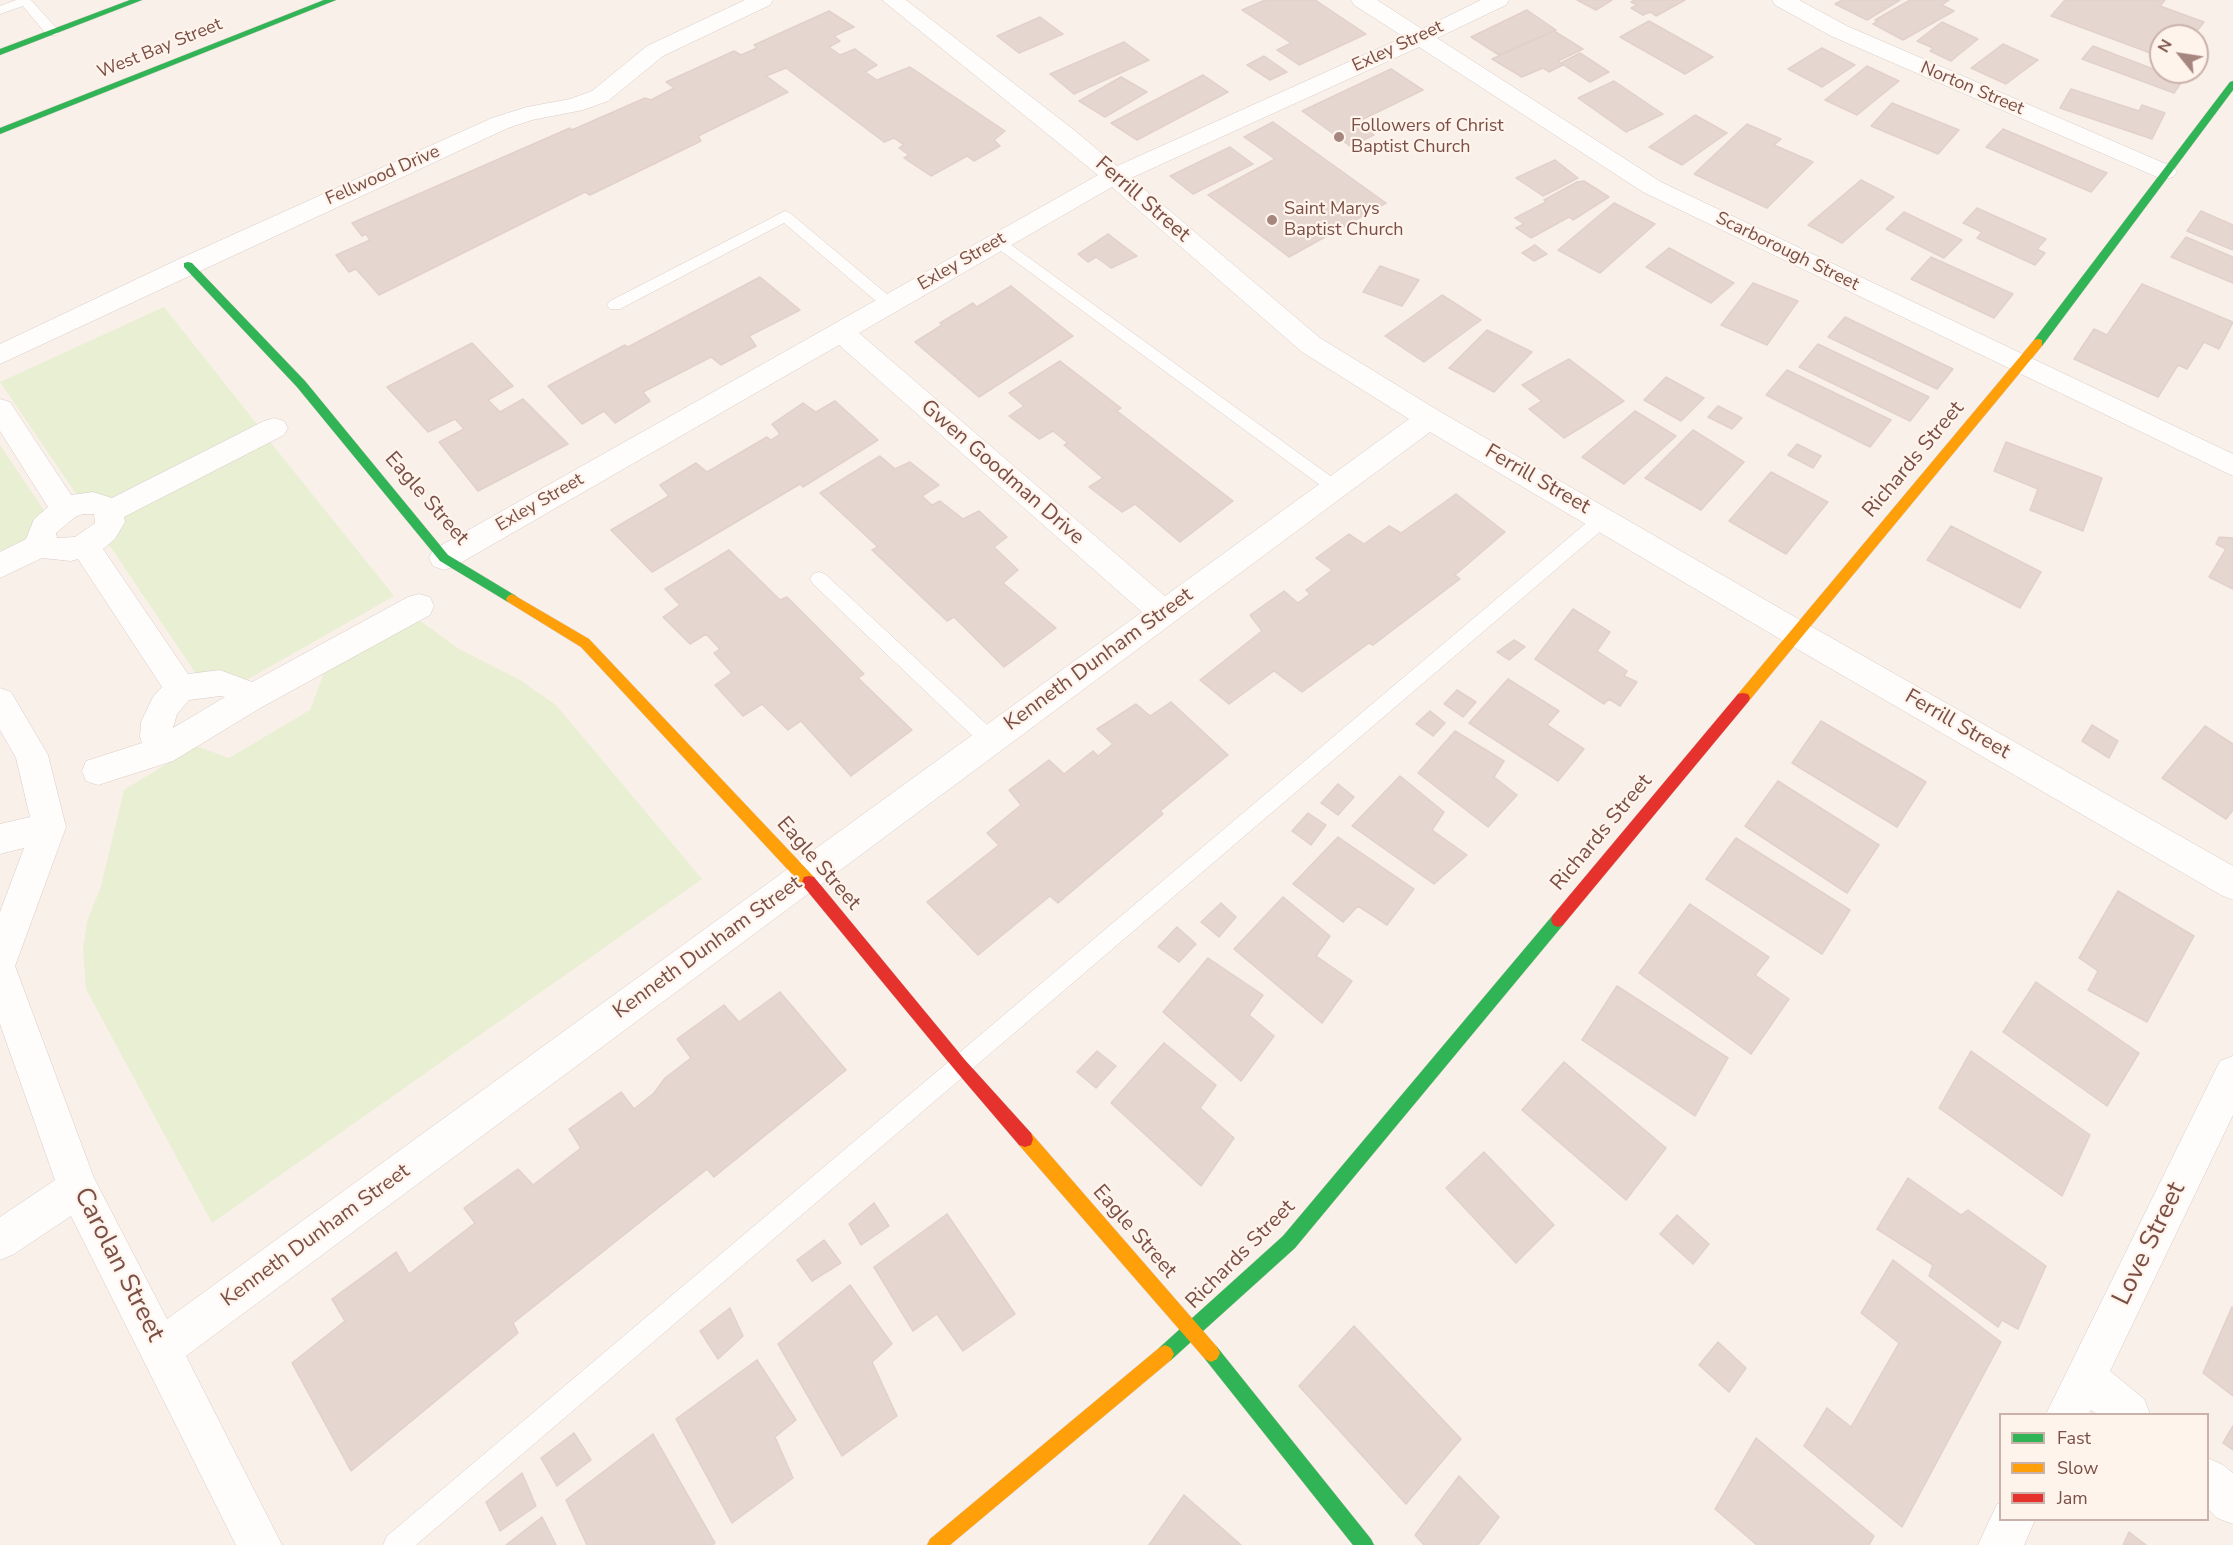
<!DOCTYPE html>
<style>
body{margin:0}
#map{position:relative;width:2233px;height:1545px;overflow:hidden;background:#f9f0e9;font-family:"Nunito Sans",sans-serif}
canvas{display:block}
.legend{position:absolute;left:1999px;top:1413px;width:210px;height:108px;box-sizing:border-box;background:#fff4ec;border:2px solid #cab2aa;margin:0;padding:8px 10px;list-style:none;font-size:18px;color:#7a4f46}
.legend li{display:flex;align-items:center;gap:12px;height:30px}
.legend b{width:30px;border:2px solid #cab2aa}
.north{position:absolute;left:2149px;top:24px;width:60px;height:60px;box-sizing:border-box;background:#fff4ec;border:2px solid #cab2aa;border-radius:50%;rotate:300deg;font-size:16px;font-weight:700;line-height:24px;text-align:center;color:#7a4f46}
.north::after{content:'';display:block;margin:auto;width:21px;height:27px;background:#a6877f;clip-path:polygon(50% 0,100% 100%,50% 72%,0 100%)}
</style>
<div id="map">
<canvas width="2233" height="1545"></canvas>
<ul class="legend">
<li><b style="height:8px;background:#30b455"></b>Fast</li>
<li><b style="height:8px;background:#ff9f0a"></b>Slow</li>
<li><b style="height:8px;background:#e5322d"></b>Jam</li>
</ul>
<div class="north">N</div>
</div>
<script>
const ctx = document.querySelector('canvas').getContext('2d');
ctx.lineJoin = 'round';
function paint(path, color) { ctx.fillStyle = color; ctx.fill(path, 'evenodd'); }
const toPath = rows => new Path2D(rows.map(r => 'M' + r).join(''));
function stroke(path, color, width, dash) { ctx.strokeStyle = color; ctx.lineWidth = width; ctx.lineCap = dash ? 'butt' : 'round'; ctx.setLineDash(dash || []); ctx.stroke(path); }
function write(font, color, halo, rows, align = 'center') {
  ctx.font = font + ' "Nunito Sans",sans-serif'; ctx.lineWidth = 4.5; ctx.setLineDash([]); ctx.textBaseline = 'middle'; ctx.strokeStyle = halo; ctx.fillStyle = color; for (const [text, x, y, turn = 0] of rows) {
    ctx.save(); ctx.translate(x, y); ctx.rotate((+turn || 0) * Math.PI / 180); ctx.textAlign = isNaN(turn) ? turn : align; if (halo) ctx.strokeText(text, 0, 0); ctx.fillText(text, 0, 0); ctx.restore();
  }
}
paint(toPath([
 [164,307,260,428,114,504,79,498,0,382],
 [267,438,394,596,245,681,236,675,225,674,199,678,106,540,120,518],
 [0,445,47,515,32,543,5,558,0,550],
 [418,619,459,649,520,680,556,705,702,879,212,1223,86,989,83,948,87,922,101,886,124,790,196,746,229,758,310,710,325,670]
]), '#e8efd2');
const building = toPath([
 [1265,0,1315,0,1366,34,1299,65,1277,50,1291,43,1242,10,1265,0],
 [1577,0,1612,0,1596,10,1577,0],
 [1634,0,1685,0,1656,16,1650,12,1643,15,1631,8,1637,5,1631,2,1634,0],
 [1842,0,1900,0,1867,20,1835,4,1842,0],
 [1910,0,1949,0,1942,5,1954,11,1903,40,1873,24,1878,21,1875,20,1910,0],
 [2065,0,2165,0,2160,6,2204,22,2193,36,2161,36,2161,57,2051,16,2065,0],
 [1527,10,1556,30,1499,55,1471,37,1527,10],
 [829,11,854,27,834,36,840,41,829,47,840,55,855,49,877,65,865,72,877,80,910,67,1005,131,994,140,1000,146,974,161,967,156,931,176,904,158,909,155,899,148,904,145,894,138,884,142,786,68,766,76,788,92,698,136,701,141,590,195,585,192,379,295,356,269,349,272,336,255,370,240,366,234,362,236,352,223,570,128,572,130,645,98,651,100,674,88,666,82,734,51,741,55,757,48,754,45,829,11],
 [1040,17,1063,34,1019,53,997,36,1040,17],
 [1649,21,1713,57,1685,74,1620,37,1649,21],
 [1942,22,1978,39,1951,61,1930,51,1933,48,1917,41,1942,22],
 [1554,31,1583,49,1558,61,1563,65,1549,72,1543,68,1522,77,1492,59,1554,31],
 [1124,42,1149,60,1074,94,1050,74,1124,42],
 [2003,44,2038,60,2006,84,1971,68,2003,44],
 [2093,46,2161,72,2183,80,2174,93,2082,59,2093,46],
 [1822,48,1855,65,1822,87,1788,69,1822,48],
 [1580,53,1609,72,1590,82,1561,63,1580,53],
 [1264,56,1287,72,1270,80,1247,65,1264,56],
 [1867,66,1899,81,1857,115,1825,100,1867,66],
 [1391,69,1423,90,1357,122,1374,135,1350,146,1302,111,1391,69],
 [1203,75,1228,92,1137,140,1111,123,1203,75],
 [1121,77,1147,92,1105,117,1079,101,1121,77],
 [1614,81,1663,114,1626,132,1578,98,1614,81],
 [2071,89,2139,111,2142,105,2165,113,2152,139,2060,108,2071,89],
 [1892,103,1959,130,1938,154,1871,126,1892,103],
 [1695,115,1727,133,1682,165,1649,147,1695,115],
 [1273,122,1386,203,1289,257,1208,195,1275,159,1244,137,1273,122],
 [1747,124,1781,139,1774,145,1813,162,1767,208,1694,174,1747,124],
 [2003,129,2107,173,2091,192,1986,147,2003,129],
 [1230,147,1253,164,1193,194,1170,176,1230,147],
 [1555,160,1578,178,1543,196,1516,178,1555,160],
 [1861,180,1894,197,1842,243,1808,225,1861,180],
 [1584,181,1609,197,1573,220,1569,217,1531,238,1516,228,1524,224,1515,218,1546,202,1544,200,1577,182,1584,181],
 [1614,203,1655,224,1600,273,1558,250,1614,203],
 [1977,208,2046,239,2037,249,2045,253,2035,265,1977,238,1982,232,1963,223,1977,208],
 [2201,211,2233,225,2233,250,2187,231,2201,211],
 [1904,212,1962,240,1944,258,1886,229,1904,212],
 [1108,234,1137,256,1111,268,1096,257,1088,262,1078,254,1108,234],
 [2186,237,2233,257,2233,283,2171,257,2186,237],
 [1535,245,1547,254,1534,261,1522,253,1535,245],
 [1669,248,1734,283,1711,303,1646,267,1669,248],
 [1931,257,2013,294,1994,318,1911,279,1931,257],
 [1380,266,1419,280,1402,306,1363,292,1380,266],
 [760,277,800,310,749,336,756,346,721,365,711,357,643,392,650,401,615,423,604,411,582,424,548,386,625,345,628,347,760,277],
 [1753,283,1798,301,1767,345,1721,325,1753,283],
 [2142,284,2233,322,2219,349,2204,342,2187,369,2178,365,2158,397,2074,359,2094,329,2107,335,2142,284],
 [1011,286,1073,336,979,397,915,342,942,325,940,323,973,303,977,307,1011,286],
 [1442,295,1481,320,1424,362,1385,336,1442,295],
 [1845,317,1953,369,1937,389,1828,337,1845,317],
 [1487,330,1532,352,1494,392,1449,368,1487,330],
 [472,343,513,386,488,400,500,412,523,399,568,444,478,491,439,442,464,429,455,419,428,432,387,387,472,343],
 [1818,344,1929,397,1910,421,1799,367,1818,344],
 [1569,359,1624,401,1564,438,1529,409,1542,401,1522,385,1569,359],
 [1060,361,1121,408,1117,411,1233,501,1180,542,1135,504,1122,512,1089,487,1103,478,1064,445,1068,443,1053,431,1039,439,1009,416,1024,406,1009,393,1060,361],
 [1787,370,1891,420,1870,447,1766,395,1787,370],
 [1666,377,1704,398,1681,421,1644,400,1666,377],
 [835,401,878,440,803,487,800,484,652,572,611,530,669,496,660,485,696,463,707,472,767,437,771,440,780,434,772,424,803,403,816,412,835,401],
 [1718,406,1742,418,1732,429,1708,417,1718,406],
 [1635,411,1676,436,1624,484,1582,457,1635,411],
 [1693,430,1744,462,1701,510,1645,478,1693,430],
 [2006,442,2102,478,2083,531,2030,510,2038,489,1994,471,2006,442],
 [1797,444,1821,456,1813,468,1788,455,1797,444],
 [880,456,895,469,910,462,939,485,922,496,932,505,940,501,963,519,979,511,1007,537,994,547,1018,570,1003,583,1056,628,1004,667,954,617,947,621,872,550,878,547,820,493,880,456],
 [1771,472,1828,502,1786,554,1729,521,1771,472],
 [1456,494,1505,532,1455,575,1460,579,1373,645,1369,643,1302,692,1274,671,1229,704,1200,680,1262,631,1250,615,1284,591,1298,603,1310,594,1306,590,1332,570,1316,558,1349,534,1364,544,1389,526,1401,533,1456,494],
 [1951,526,2041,572,2020,608,1927,560,1951,526],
 [2219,537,2233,538,2233,589,2209,577,2226,549,2216,544,2219,537],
 [729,550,780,600,787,597,864,674,858,678,912,730,851,776,801,721,788,730,762,704,743,716,715,685,732,673,714,653,720,649,706,634,690,644,663,617,680,605,665,589,729,550],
 [1573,609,1610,632,1597,651,1627,671,1624,676,1637,682,1620,706,1609,699,1604,704,1535,659,1573,609],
 [1514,640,1525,647,1509,660,1497,652,1514,640],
 [1508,679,1559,711,1547,725,1584,749,1558,781,1469,723,1508,679],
 [1457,690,1476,702,1463,717,1444,704,1457,690],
 [1171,702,1228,755,1160,811,1163,814,1058,903,1050,896,978,955,927,902,999,845,987,833,1021,805,1009,790,1049,760,1064,774,1093,751,1098,756,1113,744,1097,729,1136,704,1150,716,1171,702],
 [1430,711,1445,723,1433,736,1416,724,1430,711],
 [1821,721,1926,782,1897,827,1792,763,1821,721],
 [2092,725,2118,741,2109,758,2082,741,2092,725],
 [2205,726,2233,744,2233,810,2226,819,2162,778,2205,726],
 [1455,731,1504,761,1494,777,1517,795,1488,827,1418,773,1455,731],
 [1400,776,1444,812,1432,830,1467,855,1434,884,1352,826,1400,776],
 [1778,781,1879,845,1847,893,1745,826,1778,781],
 [1338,784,1354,797,1338,815,1321,803,1338,784],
 [1308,813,1326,825,1311,845,1292,831,1308,813],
 [1338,837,1414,889,1387,925,1358,906,1343,922,1293,884,1338,837],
 [1736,838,1850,910,1822,954,1706,879,1736,838],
 [2118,891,2194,936,2147,1022,2088,990,2098,971,2079,958,2118,891],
 [1283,897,1330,936,1316,956,1352,981,1322,1023,1234,949,1283,897],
 [1221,903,1236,917,1219,937,1201,922,1221,903],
 [1690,904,1769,957,1755,975,1789,999,1751,1054,1639,973,1690,904],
 [1177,927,1196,944,1179,962,1158,947,1177,927],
 [1208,958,1263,995,1249,1015,1274,1036,1241,1081,1163,1012,1208,958],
 [2036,982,2139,1053,2107,1106,2003,1032,2036,982],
 [1617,986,1728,1058,1695,1116,1582,1040,1617,986],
 [780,992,846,1070,714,1177,707,1169,513,1323,518,1333,351,1471,292,1363,345,1321,332,1299,396,1252,409,1274,475,1223,464,1208,518,1169,533,1185,581,1148,569,1129,621,1092,634,1109,654,1093,665,1078,691,1058,677,1039,724,1005,739,1022,780,992],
 [1164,1043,1216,1085,1200,1108,1234,1138,1201,1186,1111,1103,1164,1043],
 [1097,1051,1116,1066,1096,1088,1077,1072,1097,1051],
 [1971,1051,2090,1135,2062,1196,1939,1108,1971,1051],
 [1564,1062,1666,1148,1626,1200,1522,1110,1564,1062],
 [1484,1152,1554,1225,1516,1263,1446,1188,1484,1152],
 [1908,1178,1961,1215,1968,1210,2046,1266,2018,1329,2002,1320,1998,1327,1929,1276,1933,1265,1877,1229,1908,1178],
 [874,1203,889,1226,861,1245,849,1224,874,1203],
 [947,1214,1015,1314,963,1351,937,1314,913,1331,874,1267,947,1214],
 [1677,1215,1709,1244,1693,1264,1660,1234,1677,1215],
 [824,1240,841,1263,812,1281,797,1260,824,1240],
 [1893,1260,2001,1342,1902,1527,1804,1446,1827,1408,1851,1427,1899,1343,1861,1313,1893,1260],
 [850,1285,892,1344,872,1362,897,1416,842,1456,778,1344,850,1285],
 [2232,1307,2233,1308,2233,1396,2203,1373,2232,1307],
 [730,1308,743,1336,718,1359,700,1331,730,1308],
 [1354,1326,1461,1439,1406,1504,1299,1386,1354,1326],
 [1718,1342,1746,1368,1729,1392,1699,1365,1718,1342],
 [757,1360,796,1420,775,1437,793,1478,732,1523,676,1419,757,1360],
 [2233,1426,2233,1450,2223,1443,2233,1426],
 [574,1433,591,1460,557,1486,541,1458,574,1433],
 [653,1434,715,1543,712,1545,587,1545,566,1500,653,1434],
 [1756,1438,1874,1536,1869,1545,1757,1545,1715,1509,1756,1438],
 [522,1473,536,1506,500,1531,486,1502,522,1473],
 [1459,1476,1499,1517,1478,1545,1424,1545,1415,1535,1459,1476],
 [1184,1495,1241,1545,1149,1545,1184,1495],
 [542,1517,556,1545,506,1545,542,1517],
 [2129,1532,2146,1545,2123,1545,2129,1532]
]);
paint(building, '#e6d6d0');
stroke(building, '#e2d1cb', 1.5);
const lane = toPath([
 [16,0,31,0,57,29,58,32,57,35,47,35,23,6,0,14,0,6,16,0],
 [785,211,790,213,894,300,897,304,894,308,884,308,784,223,620,309,610,309,607,305,610,301,785,211],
 [998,237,1003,239,1340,483,1342,487,1340,491,1334,493,1328,491,993,245,991,242,993,239,998,237],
 [1603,512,1609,514,1612,519,1609,524,416,1545,383,1545,387,1536,1597,514,1603,512],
 [819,572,825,574,997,734,1000,740,997,746,990,748,983,746,813,584,810,579,813,574,819,572]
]);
const street = toPath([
 [745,0,773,0,770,5,663,56,608,101,583,110,532,120,508,128,0,364,0,344,179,259,492,118,527,107,570,99,592,91,647,46,745,0],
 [882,0,906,0,1074,130,1117,166,1404,37,1354,5,1351,0,1377,0,1422,29,1481,0,1509,0,1506,5,1437,38,1661,182,2233,454,2233,476,1643,192,1419,47,1131,178,1320,338,1439,411,1807,624,2233,866,2233,900,2221,895,1785,642,1430,432,186,1356,282,1545,236,1545,71,1216,14,1254,0,1260,0,1217,55,1180,0,1024,0,912,24,848,0,854,0,824,30,817,16,758,0,730,0,688,11,692,48,755,66,827,15,966,94,1178,167,1319,1142,612,839,345,455,566,444,570,433,566,429,558,433,550,1098,175,882,0],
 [1112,187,1302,352,1409,419,1165,596,859,333,1112,187],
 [1772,0,1799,0,1847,26,2173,167,2177,172,2173,177,2165,179,2157,177,1831,36,1775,5,1772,0],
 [0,399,10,402,71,495,93,492,112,498,264,421,274,418,284,421,288,428,284,435,124,517,125,522,115,539,103,549,188,674,220,670,252,682,408,597,419,594,430,597,434,606,430,615,262,707,173,761,98,785,86,781,82,771,86,761,142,743,140,737,141,722,153,697,162,687,78,559,71,561,42,558,0,578,0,552,26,539,34,519,48,507,0,431,0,399],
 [83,514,94,514,95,523,75,537,57,538,56,533,75,517,83,514],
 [220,696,225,697,173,728,177,714,189,700,220,696],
 [2233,1056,2233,1115,2110,1371,2144,1399,2150,1414,2097,1414,2091,1410,2089,1414,2046,1414,2220,1061,2233,1056],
 [2208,1458,2223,1465,2233,1473,2233,1524,2217,1518,2208,1509,2208,1458],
 [2000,1503,2000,1520,2035,1520,2024,1545,1978,1545,1997,1504,2000,1503]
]);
const fast = toPath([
 [130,0,142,0,0,55,0,49,130,0],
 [324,0,336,0,0,134,0,128,324,0],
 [2233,81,2233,90,2042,346,2034,346,2034,340,2230,82,2233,81],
 [188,262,192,263,305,381,448,555,516,596,518,599,516,602,508,602,440,561,297,387,184,267,184,263,188,262],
 [1558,913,1563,915,1565,920,1563,925,1295,1248,1171,1360,1165,1363,1159,1360,1156,1354,1159,1348,1283,1236,1553,915,1558,913],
 [1211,1344,1217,1347,1371,1539,1374,1545,1353,1545,1205,1359,1202,1353,1205,1347,1211,1344]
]);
const slow = toPath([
 [2038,339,2042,340,2042,346,1748,702,1738,702,1736,698,1738,694,2034,340,2038,339],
 [512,594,589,639,814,877,816,882,814,887,809,888,804,887,581,647,508,602,506,599,508,596,512,594],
 [1025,1131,1031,1133,1217,1347,1220,1353,1217,1359,1211,1362,1205,1359,1019,1145,1017,1139,1019,1133,1025,1131],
 [1165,1345,1171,1348,1174,1354,1171,1360,950,1545,927,1545,930,1539,1159,1348,1165,1345]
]);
const jam = toPath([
 [1743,693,1748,694,1750,698,1748,702,1563,925,1558,927,1553,925,1551,920,1553,915,1738,694,1743,693],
 [809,876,814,877,965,1060,1031,1133,1033,1139,1031,1145,1025,1147,1019,1145,955,1070,804,887,802,882,804,877,809,876]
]);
stroke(lane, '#d8cbc6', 1);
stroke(street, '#d8cbc6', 1);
stroke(fast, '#d9ccc7', 1);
stroke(slow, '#d9ccc7', 1);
stroke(jam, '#d9ccc7', 1);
paint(lane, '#fefdfc');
paint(street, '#fefdfc');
paint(fast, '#30b455');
paint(slow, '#ff9f0a');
paint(jam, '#e5322d');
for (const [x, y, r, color] of [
 [1339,137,6,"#a6877f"],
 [1272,220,6,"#a6877f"]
]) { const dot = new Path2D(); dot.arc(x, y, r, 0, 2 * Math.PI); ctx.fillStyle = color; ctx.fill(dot); stroke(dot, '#fff4ec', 2); }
write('18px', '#7a4f46', '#fff4ec', [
 ["Exley Street",1398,47,-25],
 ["West Bay Street",160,49,-22],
 ["Norton Street",1972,89,23],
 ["Fellwood Drive",383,176,-24],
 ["Scarborough Street",1787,252,26],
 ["Exley Street",962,262,-30],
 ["Exley Street",540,503,-30]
]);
write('18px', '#7a4f46', '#fff4ec', [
 ["Followers of Christ",1351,127],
 ["Baptist Church",1351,148],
 ["Saint Marys",1284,210],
 ["Baptist Church",1284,231]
], 'left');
write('21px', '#7a4f46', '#fff4ec', [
 ["Ferrill Street",1142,200,41],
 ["Richards Street",1914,460,-50],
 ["Gwen Goodman Drive",1002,473,41],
 ["Ferrill Street",1537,480,30],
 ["Eagle Street",426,499,49],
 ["Kenneth Dunham Street",1099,660,-36],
 ["Ferrill Street",1957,725,30],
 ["Richards Street",1602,833,-50],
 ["Eagle Street",818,864,49],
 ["Kenneth Dunham Street",708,948,-36],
 ["Eagle Street",1134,1232,49],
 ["Kenneth Dunham Street",316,1236,-36],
 ["Richards Street",1241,1255,-45]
]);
write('26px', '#7a4f46', '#fff4ec', [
 ["Love Street",2150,1244,-64],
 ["Carolan Street",118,1265,63]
]);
</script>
